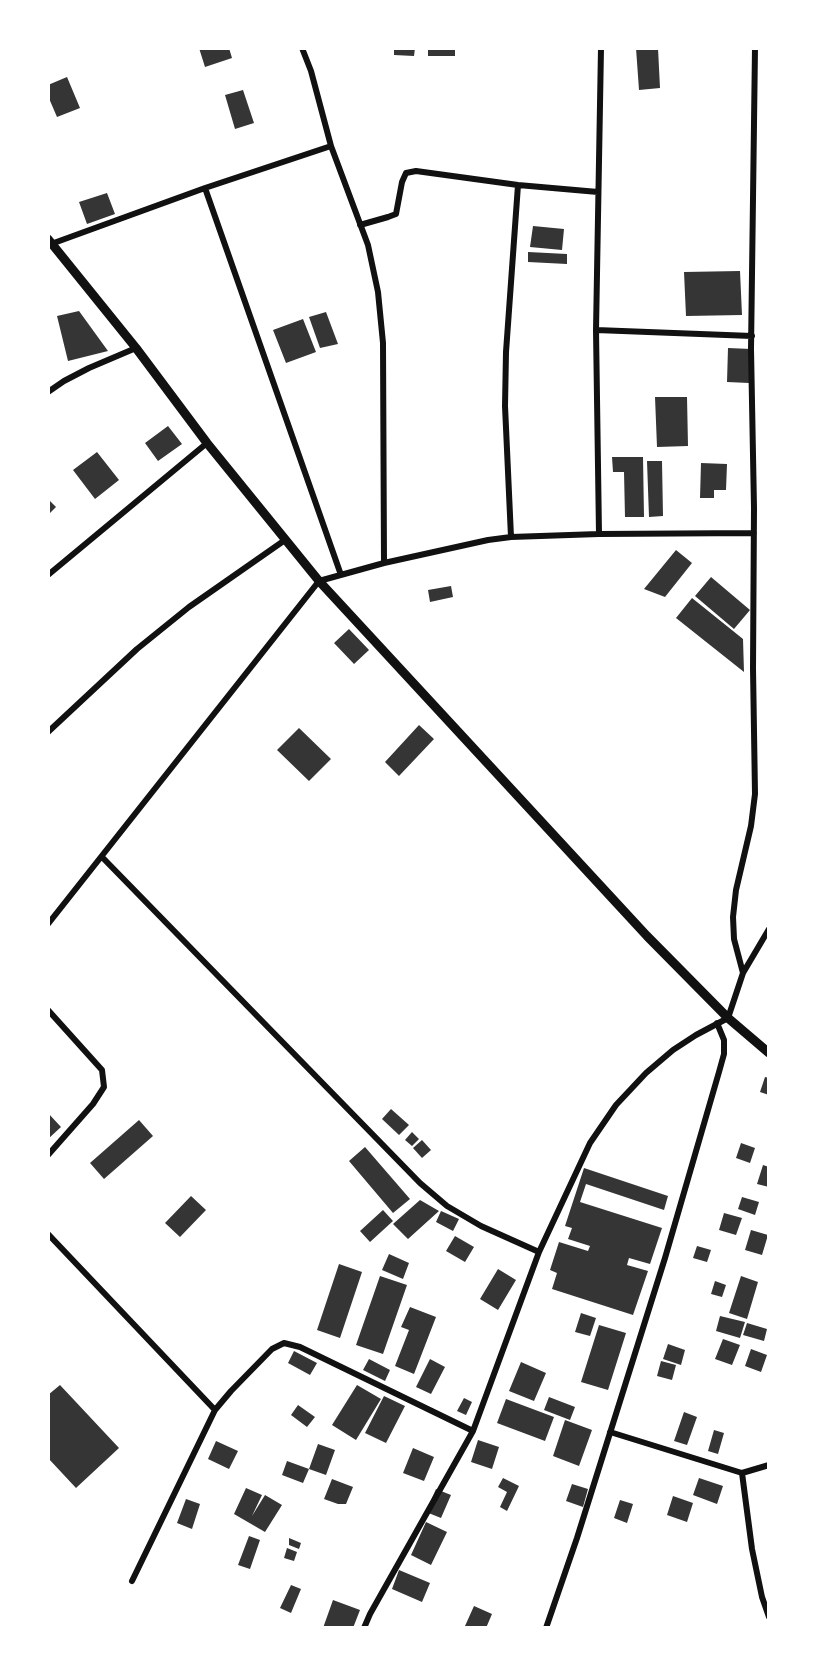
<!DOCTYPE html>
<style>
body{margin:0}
#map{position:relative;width:817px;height:1676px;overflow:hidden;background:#fff;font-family:Manrope,sans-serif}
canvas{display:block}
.frame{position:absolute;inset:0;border:50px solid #fff;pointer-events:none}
</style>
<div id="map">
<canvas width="817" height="1676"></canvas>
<div class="frame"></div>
</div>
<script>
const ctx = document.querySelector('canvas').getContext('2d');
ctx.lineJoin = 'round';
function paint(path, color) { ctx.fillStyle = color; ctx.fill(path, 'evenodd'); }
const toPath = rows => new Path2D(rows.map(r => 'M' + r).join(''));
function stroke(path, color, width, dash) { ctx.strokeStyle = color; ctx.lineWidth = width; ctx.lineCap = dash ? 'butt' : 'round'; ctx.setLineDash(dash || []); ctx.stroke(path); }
paint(toPath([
 [199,48,229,48,232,58,205,67],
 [394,48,415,48,414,56,394,55],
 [428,48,455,48,455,56,428,56],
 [636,48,658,48,660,88,639,90],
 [67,77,80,108,57,117,48,96,48,85],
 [243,90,254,123,235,129,225,95],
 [107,193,115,214,87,224,79,202],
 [533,226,564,229,562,250,530,247],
 [528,252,567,254,567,264,528,262],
 [740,271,742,315,686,316,684,272],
 [79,311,108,351,68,361,57,316],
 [326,312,338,344,320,348,309,317],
 [303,319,316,352,286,363,273,330],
 [728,348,751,349,749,383,727,382],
 [655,397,687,397,688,446,657,447],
 [168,426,182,444,158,461,145,443],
 [97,452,119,480,95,499,73,470],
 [612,457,643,457,644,517,625,517,624,472,613,472],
 [647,461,662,461,663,516,649,517],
 [701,463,727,464,726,490,714,490,714,498,700,498],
 [48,499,56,507,48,515],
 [676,550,692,563,665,597,644,589],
 [711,577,750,610,734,629,695,596],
 [451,586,453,597,430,602,428,590],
 [692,598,743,639,744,672,676,618],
 [349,629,369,650,354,664,334,643],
 [419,725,434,739,399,776,385,762],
 [299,728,331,759,309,781,277,750],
 [765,1077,769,1078,769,1095,760,1092],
 [391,1109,409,1125,399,1135,382,1119],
 [48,1113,61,1127,48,1139],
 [139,1120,153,1136,104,1179,90,1163],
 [412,1132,419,1139,412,1146,405,1140],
 [422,1140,431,1150,422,1158,413,1148],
 [741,1143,755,1148,750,1163,736,1158],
 [365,1147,410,1199,393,1213,349,1161],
 [763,1165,769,1167,769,1187,757,1184],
 [584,1168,668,1196,664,1210,586,1184,580,1202,662,1228,650,1264,629,1258,627,1265,648,1271,633,1315,552,1289,557,1273,550,1270,559,1242,588,1251,590,1246,568,1239,572,1228,565,1226],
 [191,1196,206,1210,180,1237,165,1223],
 [742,1197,759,1202,755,1215,738,1209],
 [420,1200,439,1211,408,1239,393,1224],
 [383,1210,393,1221,370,1242,360,1231],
 [441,1211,459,1219,453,1231,436,1222],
 [724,1213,742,1218,736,1235,719,1230],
 [751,1230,768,1235,762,1255,745,1250],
 [455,1236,474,1247,465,1262,446,1251],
 [697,1246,711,1250,707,1262,693,1258],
 [389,1254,409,1263,403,1279,382,1270],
 [339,1264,362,1272,340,1338,317,1330],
 [498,1269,516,1280,498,1310,480,1299],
 [380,1276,407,1285,383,1354,356,1345],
 [741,1276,758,1282,747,1319,729,1313],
 [715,1281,726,1285,722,1297,711,1294],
 [410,1307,436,1317,414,1374,395,1366,409,1330,401,1327],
 [581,1313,596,1318,590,1336,575,1332],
 [720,1316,745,1322,740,1338,716,1331],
 [747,1323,767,1329,764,1341,743,1335],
 [599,1325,626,1333,608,1390,581,1382],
 [723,1339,740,1345,732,1365,715,1359],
 [668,1344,685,1350,681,1365,663,1359],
 [751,1349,767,1355,761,1372,745,1366],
 [294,1351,317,1363,310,1375,288,1363],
 [369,1359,390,1370,385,1381,363,1370],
 [430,1359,445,1367,431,1394,416,1387],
 [661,1361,676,1365,672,1380,657,1376],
 [521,1362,546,1373,534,1401,509,1391],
 [60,1385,119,1448,76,1488,48,1458,48,1395],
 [357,1385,381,1399,356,1440,332,1425],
 [384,1396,405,1406,386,1443,365,1433],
 [549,1397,575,1407,570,1420,544,1410],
 [464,1398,472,1402,466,1415,457,1411],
 [506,1399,554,1417,545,1441,497,1423],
 [298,1405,315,1417,307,1427,291,1415],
 [684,1412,697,1417,687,1445,674,1441],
 [565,1420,592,1430,579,1466,553,1456],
 [714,1430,724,1433,718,1454,708,1451],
 [478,1440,499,1447,492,1469,471,1462],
 [216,1441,238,1451,229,1469,208,1459],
 [318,1444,335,1450,326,1475,309,1469],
 [413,1448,434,1457,424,1481,403,1473],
 [287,1461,309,1469,303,1483,282,1475],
 [503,1478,519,1486,507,1511,500,1507,507,1492,498,1487],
 [699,1478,723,1486,717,1504,693,1495],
 [332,1479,353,1487,346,1504,338,1504,324,1499],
 [572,1484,588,1489,583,1507,566,1501],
 [246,1488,262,1495,252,1516,265,1495,282,1505,265,1532,234,1514],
 [436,1489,451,1495,441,1518,426,1512],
 [673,1496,693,1503,687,1522,667,1515],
 [186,1499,200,1504,192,1529,177,1523],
 [620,1500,633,1504,627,1523,614,1518],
 [426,1522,447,1532,431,1565,411,1555],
 [249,1536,260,1540,250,1569,238,1565],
 [289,1538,301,1543,299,1549,289,1545],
 [287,1548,297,1552,294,1561,284,1558],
 [399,1570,430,1583,422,1602,392,1589],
 [291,1585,301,1589,291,1613,280,1608],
 [333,1600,360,1610,353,1628,323,1628],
 [474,1606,492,1614,486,1628,469,1628,465,1626]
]), '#353535');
stroke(toPath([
 [302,48,311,71,331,146,368,245,378,292,383,343,384,563],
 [601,48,596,330,599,534,754,533],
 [205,188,341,575],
 [360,225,388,217,396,214,402,182,406,173,416,171,518,185,598,192],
 [51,244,205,188,331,146],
 [596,330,752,336],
 [48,392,64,381,89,368,136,348],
 [511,537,505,406,506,352,518,185],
 [48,575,207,443],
 [48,732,137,649,189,607,285,540],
 [102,857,420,1183,447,1206,481,1226,539,1252],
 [48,924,319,581,384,563,488,540,511,537,599,534],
 [743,973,734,939,733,917,736,890,751,826,755,794,753,668,754,508,751,349,755,48],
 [48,1010,102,1070,104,1087,93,1104,48,1155],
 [48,1234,215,1410],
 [610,1432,742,1473,769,1465],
 [742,1473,752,1549,762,1597,769,1617],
 [132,1581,215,1410,231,1391,272,1349,284,1343,300,1347,473,1431],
 [364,1628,370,1614,473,1431,539,1252,590,1143,616,1105,646,1073,673,1050,696,1035,728,1018,743,973,769,929],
 [546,1628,577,1538,665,1258,719,1072,724,1054,724,1040,717,1023]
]), '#111', 6);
stroke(toPath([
 [48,239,136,348,207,443,319,581,647,936,728,1018,769,1053]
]), '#111', 9);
</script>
